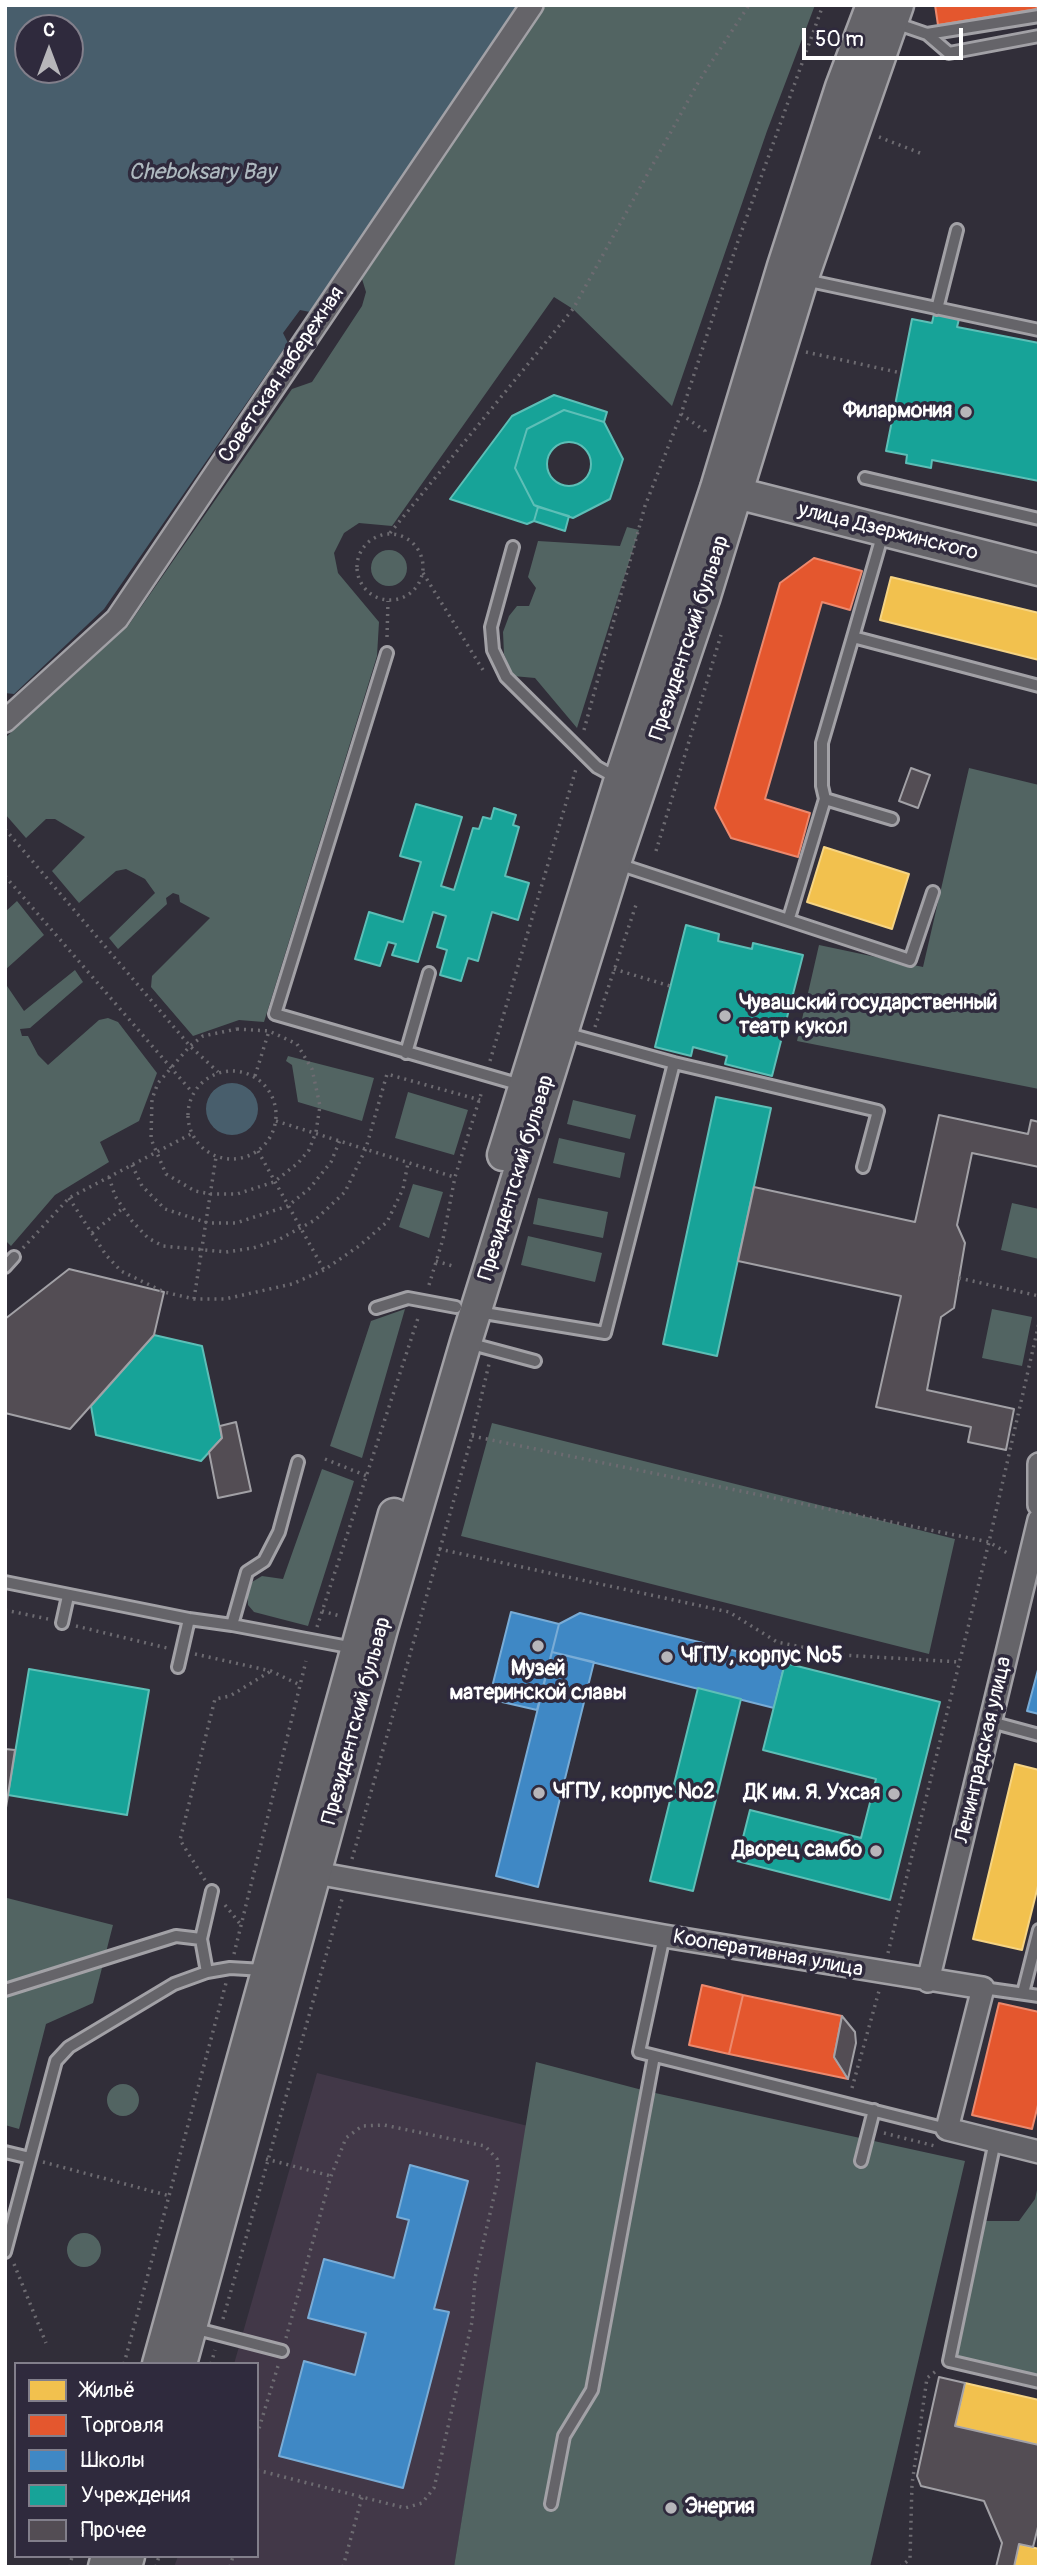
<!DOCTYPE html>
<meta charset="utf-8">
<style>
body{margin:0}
#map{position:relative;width:1044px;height:2572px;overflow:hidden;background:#312e39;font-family:Pangolin,sans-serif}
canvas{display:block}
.frame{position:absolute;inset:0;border:7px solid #fff;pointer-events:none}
.legend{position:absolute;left:14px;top:2362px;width:245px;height:196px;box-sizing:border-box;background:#2f2a3d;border:2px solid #827f8b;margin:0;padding:9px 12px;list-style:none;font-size:21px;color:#fff}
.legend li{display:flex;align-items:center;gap:14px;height:35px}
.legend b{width:35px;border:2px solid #827f8b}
.north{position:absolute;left:14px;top:14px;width:70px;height:70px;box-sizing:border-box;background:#2f2a3d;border:2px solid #827f8b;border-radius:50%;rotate:0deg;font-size:19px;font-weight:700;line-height:28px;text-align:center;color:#fff}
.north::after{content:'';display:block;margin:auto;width:24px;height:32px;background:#b7b6ba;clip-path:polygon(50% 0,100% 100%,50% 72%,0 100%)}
.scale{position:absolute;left:802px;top:28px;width:161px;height:32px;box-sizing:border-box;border:4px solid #fff;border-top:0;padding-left:9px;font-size:21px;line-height:24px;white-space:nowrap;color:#fff;-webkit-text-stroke:5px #2f2a3d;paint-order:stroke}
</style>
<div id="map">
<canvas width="1044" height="2572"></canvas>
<div class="frame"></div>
<ul class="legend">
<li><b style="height:19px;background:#f2c14e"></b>Жильё</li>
<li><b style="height:19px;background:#e4572e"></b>Торговля</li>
<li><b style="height:19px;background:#3f88c5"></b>Школы</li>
<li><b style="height:19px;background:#17a398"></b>Учреждения</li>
<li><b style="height:19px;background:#534d54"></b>Прочее</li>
</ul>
<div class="north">С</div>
<div class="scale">50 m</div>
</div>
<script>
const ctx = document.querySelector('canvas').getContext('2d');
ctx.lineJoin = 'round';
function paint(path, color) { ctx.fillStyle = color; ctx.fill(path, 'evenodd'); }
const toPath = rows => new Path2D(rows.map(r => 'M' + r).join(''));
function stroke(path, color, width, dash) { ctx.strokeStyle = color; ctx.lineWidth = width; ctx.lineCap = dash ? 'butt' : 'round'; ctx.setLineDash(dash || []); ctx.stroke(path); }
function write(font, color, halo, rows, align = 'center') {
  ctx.font = font + ' Pangolin,sans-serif'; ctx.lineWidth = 7; ctx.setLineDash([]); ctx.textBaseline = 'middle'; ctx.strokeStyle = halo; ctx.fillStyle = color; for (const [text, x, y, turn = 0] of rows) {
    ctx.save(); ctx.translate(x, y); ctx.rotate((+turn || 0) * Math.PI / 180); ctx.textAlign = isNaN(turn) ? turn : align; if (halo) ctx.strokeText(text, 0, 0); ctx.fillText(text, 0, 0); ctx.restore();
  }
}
paint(toPath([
 [317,2073,528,2126,454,2567,174,2567,178,2556,257,2556,257,2364,234,2364]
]), '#423848');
paint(toPath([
 [546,5,815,5,767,131,672,406,573,309,554,297,392,526,359,523,344,533,334,553,338,573,379,622,377,656,264,1022,239,1020,193,1036,151,987,152,976,210,918,180,902,179,895,173,893,166,898,167,904,118,949,109,938,155,893,145,879,126,869,116,871,79,903,52,871,85,837,55,819,46,819,26,838,5,814,5,738,128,626,292,389,312,382,362,306,366,292,362,279],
 [627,527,639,530,577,728,535,678,513,676,504,654,503,632,509,616,517,606,529,606,536,588,528,577,538,541,620,546],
 '371 568a18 18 0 1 1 36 0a18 18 0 1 1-36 0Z',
 [969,768,1039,785,1039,1089,797,1041,819,945,923,967],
 [17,901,44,935,5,970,5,912],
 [75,970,83,982,30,1028,20,1029,22,1036,28,1036,38,1055,48,1065,99,1020,108,1018,118,1022,157,1073,139,1121,100,1142,109,1162,55,1195,11,1246,5,1240,5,983,24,1011],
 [288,1056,374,1078,362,1121,298,1102,292,1065,286,1061],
 [408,1092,468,1110,454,1155,395,1138],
 [573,1100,636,1115,630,1139,567,1124],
 [559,1138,625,1153,620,1178,553,1163],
 [413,1184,443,1192,429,1238,399,1227],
 [538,1198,608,1212,603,1238,533,1224],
 [1012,1203,1039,1209,1039,1259,1001,1250],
 [528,1236,602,1253,595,1282,521,1265],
 [405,1309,362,1458,330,1446,371,1321],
 [992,1309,1032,1317,1022,1366,982,1358],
 [492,1423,955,1539,929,1654,461,1536],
 [322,1469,354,1481,308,1626,254,1612,248,1605,247,1585,262,1576,283,1579],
 [7,1898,113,1925,93,2003,46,2024,19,2129,5,2125],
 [536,2062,646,2091,965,2161,870,2567,454,2567],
 '107 2100a16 16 0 1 1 32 0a16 16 0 1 1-32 0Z',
 [1039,2181,1039,2378,954,2358,983,2221,1019,2221,1035,2199],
 '67 2250a17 17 0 1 1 34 0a17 17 0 1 1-34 0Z'
]), '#526462');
paint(toPath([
 [5,5,524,5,310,312,300,310,283,333,288,343,104,609,14,694,5,693],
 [28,28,70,28,70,70,28,70],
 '206 1109a26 26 0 1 1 52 0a26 26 0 1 1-52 0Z'
]), '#485e6c');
const homes = toPath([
 [891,577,1039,613,1039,660,880,620,891,577],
 [824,847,909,874,892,929,807,902,824,847],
 [1015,1764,1039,1770,1039,1882,1022,1950,973,1939,1015,1764],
 [965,2383,1039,2400,1039,2445,955,2426,965,2383],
 [1019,2544,1039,2549,1039,2567,1014,2567,1019,2544]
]);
paint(homes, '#f2c14e');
stroke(homes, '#f6d483', 2);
const shops = toPath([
 [935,5,1036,5,1037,9,938,25,935,5],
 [814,558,862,571,850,610,822,602,765,799,810,813,798,857,731,838,715,808,780,583,814,558],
 [702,1985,743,1995,729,2054,689,2045,702,1985],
 [743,1995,842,2016,834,2057,848,2079,729,2054,743,1995],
 [999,2003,1039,2012,1039,2101,1032,2129,972,2115,999,2003]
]);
paint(shops, '#e4572e');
stroke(shops, '#ec896d', 2);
const schools = toPath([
 [511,1612,559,1624,537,1710,489,1699,511,1612],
 [580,1613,785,1663,774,1708,552,1652,559,1624,580,1613],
 [552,1652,594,1662,538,1887,496,1876,552,1652],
 [1039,1666,1039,1714,1027,1711,1039,1666],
 [410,2165,468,2181,434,2309,449,2312,403,2488,279,2456,304,2361,355,2375,366,2333,308,2318,324,2259,394,2278,409,2220,397,2217,410,2165]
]);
paint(schools, '#3f88c5');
stroke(schools, '#79acd6', 2);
const public = toPath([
 [934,314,959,319,957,327,1039,343,1039,481,932,460,931,468,906,463,907,455,886,451,912,319,932,323,934,314],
 [554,395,607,412,604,422,564,410,527,429,515,468,534,505,538,507,534,521,527,524,450,499,512,416,554,395],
 [564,410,604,422,623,459,610,499,573,518,534,505,515,468,527,429,564,410],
 '547 464a22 22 0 1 1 44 0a22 22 0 1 1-44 0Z',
 [538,507,569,516,565,531,534,521,538,507],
 [416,804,462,817,441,886,454,890,473,828,479,829,483,817,491,819,494,808,516,815,513,825,519,827,505,876,529,883,518,920,492,912,478,961,468,958,461,981,440,975,447,950,437,947,446,916,433,912,418,962,392,955,396,944,388,942,380,966,355,959,369,912,403,922,421,862,400,856,416,804],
 [686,925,719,934,718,941,752,949,753,943,803,955,772,1076,725,1064,727,1056,693,1047,691,1056,655,1047,686,925],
 [716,1097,771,1108,717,1356,663,1344,716,1097],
 [154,1335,202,1346,222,1438,201,1461,96,1435,91,1406,154,1335],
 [785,1663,940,1702,890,1900,737,1861,750,1810,861,1838,876,1779,763,1750,785,1663],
 [29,1669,149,1690,127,1815,8,1795,29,1669],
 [698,1688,741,1699,693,1891,650,1881,698,1688]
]);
paint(public, '#17a398');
stroke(public, '#5dbfb7', 2);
const building = toPath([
 [911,768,930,775,918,808,899,801,911,768],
 [939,1115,1028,1134,1031,1120,1039,1122,1039,1167,972,1153,957,1225,965,1243,954,1308,941,1317,927,1390,1014,1409,1006,1450,968,1442,971,1427,876,1407,901,1296,738,1261,754,1187,915,1222,939,1115],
 [69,1269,164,1292,154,1335,70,1429,5,1413,5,1319,69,1269],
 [236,1422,251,1491,218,1498,209,1452,222,1438,220,1426,236,1422],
 [5,1749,15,1750,5,1814,5,1749],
 [842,2016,855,2032,856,2043,848,2079,834,2057,842,2016],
 [939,2377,965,2383,955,2426,1039,2445,1039,2523,1033,2547,1019,2544,1014,2567,996,2567,1002,2543,984,2501,921,2486,917,2476,939,2377]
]);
paint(building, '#534d54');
stroke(building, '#a2a1a6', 2);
const lane = toPath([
 [895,23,927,34,949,53,1039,36],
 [927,34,1039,16],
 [805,280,1039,330],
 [937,309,957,230],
 [865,478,1039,519],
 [513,547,491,627,493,650,506,677,597,767,617,778],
 [853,637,883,533],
 [387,653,275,1014,521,1085],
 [825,799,892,819],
 [618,864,910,960,933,892],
 [789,918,825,799,822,786,822,743,853,637,1039,686],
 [406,1053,429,973],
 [674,1063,878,1111,863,1167],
 [5,1267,14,1257],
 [376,1308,408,1298,456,1307],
 [478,1312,605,1333,674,1063,565,1033],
 [468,1343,535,1361],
 [298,1462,279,1532,264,1561,247,1572,232,1625,354,1648],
 [5,1582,189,1619,232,1625],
 [62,1623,68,1596],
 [178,1667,189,1619],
 [991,1722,1039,1735],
 [664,1936,639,2052,947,2129],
 [207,1972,201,1939,212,1891],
 [983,1988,1039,1996],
 [5,1990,176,1936,201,1939],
 [1023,1993,1039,1930],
 [995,2141,949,2361,1039,2382],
 [5,2152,30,2158],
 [861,2161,874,2110],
 [5,2252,56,2061,69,2047,174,1984,207,1972,230,1968,264,1970],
 [193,2328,282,2351],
 [551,2504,564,2436,592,2390,654,2056]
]);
const street = toPath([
 [5,721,117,619,532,5],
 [1039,1464,1039,1505],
 [316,1873,664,1936,983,1988,947,2129,1039,2152],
 [928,1981,1039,1520]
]);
const secondary = toPath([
 [717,488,1039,570],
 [503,1155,620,779,716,488,783,266,841,87,872,5],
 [158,2364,394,1514],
 [181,2364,382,1629,466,1342,615,863,704,599,802,280,898,5],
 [104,2567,107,2556],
 [126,2567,129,2556]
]);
stroke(lane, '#a2a1a6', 16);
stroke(street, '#a2a1a6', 26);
stroke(secondary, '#a2a1a6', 35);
stroke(toPath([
 [879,137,920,153],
 [806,352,901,373],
 [681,414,705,431,704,434],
 [390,533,573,309,699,81,749,5],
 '357 567a33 33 0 1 1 66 0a33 33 0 1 1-66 0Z',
 [423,573,483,670],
 [387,637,388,601],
 [584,730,645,506,681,414,737,244,823,5],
 [5,829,190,1046,218,1072],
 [656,851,721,635],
 [5,876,192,1092],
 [614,969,670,986],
 [595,1027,636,905],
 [237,1029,269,1031,297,1044,312,1069,320,1106,316,1132,309,1150,298,1163,274,1182,237,1194,211,1194,195,1191,166,1174,151,1139,152,1099,158,1083,190,1046,203,1036,237,1029],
 [490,1061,576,769],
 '188 1115a44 44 0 1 1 88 0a44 44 0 1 1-88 0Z',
 [255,1076,269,1031],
 [276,1121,454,1177],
 [258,1151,324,1270],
 [132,1165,142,1186,165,1209,208,1223,236,1223,288,1206,310,1188,331,1162,340,1140],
 [109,1177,115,1196,132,1221,148,1238,163,1246,226,1252,253,1248,278,1240,315,1220,345,1192,366,1148,387,1074,480,1100],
 [69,1198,106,1255,121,1271,164,1292,194,1299,225,1299,292,1284,324,1270,359,1246,387,1222,403,1189,408,1163],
 [92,1233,123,1208],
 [23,1248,69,1198,191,1134],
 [436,1261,456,1267],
 [959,1278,1039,1296],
 [429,1285,443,1239,455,1177,482,1091],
 [194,1299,216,1157],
 [472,1436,989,1542,1009,1554],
 [325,1459,367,1476],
 [439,1549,729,1612,777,1642,841,1655,960,1662],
 [5,1610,48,1619],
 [322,1611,340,1616],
 [76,1626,167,1648],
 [317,1627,419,1315],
 [195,1654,271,1671,300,1685],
 [352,1859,472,1436,489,1364],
 [205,1880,180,1840,215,1699,230,1696,271,1671],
 [225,1905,241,1925],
 [888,1953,989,1542,1039,1323],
 [234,1954,306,1661],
 [852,2088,879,1991],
 [884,2133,935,2146],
 [266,2159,331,2176],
 [43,2162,170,2196],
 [14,2264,46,2343],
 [223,2319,342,1899],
 [124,2364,226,1983],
 [211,2364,215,2350],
 [257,2435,278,2366],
 [257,2470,405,2508,422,2503,434,2488,472,2322,475,2278,499,2175,497,2159,485,2146,384,2125,362,2126,346,2138,331,2176,286,2338],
 [70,2567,72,2556],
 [156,2567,159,2556],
 [230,2567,233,2556],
 [343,2567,362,2497],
 [900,2567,910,2559,912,2484,927,2378,936,2371]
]), '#6d6b71', 3.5, [2, 5]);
stroke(lane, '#656469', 10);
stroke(street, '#656469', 21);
stroke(secondary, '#656469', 30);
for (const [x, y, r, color] of [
 [966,412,7,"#b7b6ba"],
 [725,1016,7,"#b7b6ba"],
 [538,1646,7,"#b7b6ba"],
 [667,1657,7,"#b7b6ba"],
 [539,1793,7,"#b7b6ba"],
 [894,1794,7,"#b7b6ba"],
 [876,1851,7,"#b7b6ba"],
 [671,2508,7,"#b7b6ba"]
]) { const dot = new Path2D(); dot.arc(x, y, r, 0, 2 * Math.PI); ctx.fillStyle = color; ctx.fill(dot); stroke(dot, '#2f2a3d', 2.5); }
write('21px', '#fff', '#2f2a3d', [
 ["Советская набережная",282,375,-56],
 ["улица Дзержинского",888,532,14],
 ["Президентский бульвар",690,638,-72],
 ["Президентский бульвар",517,1178,-73],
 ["Президентский бульвар",357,1721,-75],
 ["Ленинградская улица",984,1750,-77],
 ["Кооперативная улица",768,1954,10]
]);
write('bold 21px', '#fff', '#2f2a3d', [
 ["Филармония",952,412,"right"],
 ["Чувашский государственный",739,1004],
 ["театр кукол",739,1028],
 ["ЧГПУ, корпус №5",681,1657],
 ["Музей",538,1670,"center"],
 ["материнской славы",538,1694,"center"],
 ["ЧГПУ, корпус №2",553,1793],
 ["ДК им. Я. Ухсая",880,1794,"right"],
 ["Дворец самбо",862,1851,"right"],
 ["Энергия",685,2508]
], 'left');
write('italic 23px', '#aeb9bf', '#2f2a3d', [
 ["Cheboksary Bay",202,173]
]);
</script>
